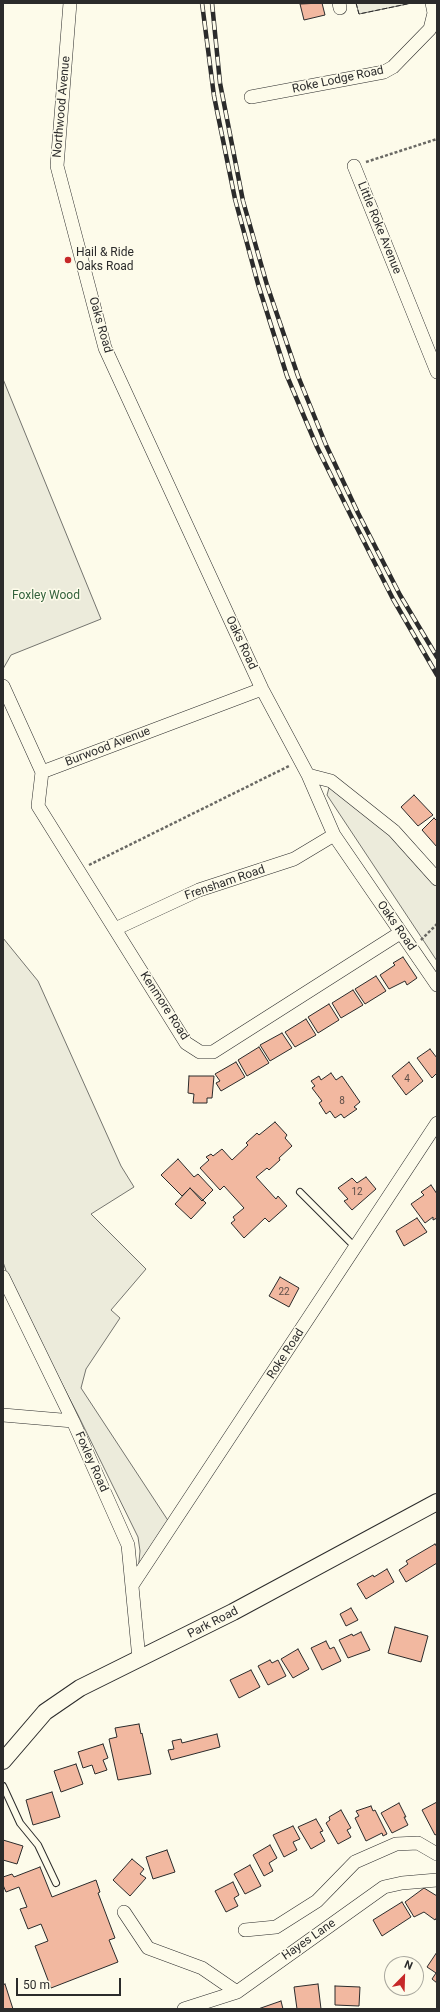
<!DOCTYPE html>
<style>
body{margin:0}
#map{position:relative;width:440px;height:2012px;overflow:hidden;background:#fdfbea;font-family:Roboto,sans-serif}
canvas{display:block}
.frame{position:absolute;inset:0;border:4px solid #2b2b2b;pointer-events:none}
.north{position:absolute;left:384px;top:1956px;width:40px;height:40px;box-sizing:border-box;background:#fdfbea;border:1px solid #a9a89e;border-radius:50%;rotate:23deg;font-size:11px;font-weight:700;line-height:16px;text-align:center;color:#2b2b2b}
.north::after{content:'';display:block;margin:auto;width:14px;height:18px;background:#c62828;clip-path:polygon(50% 0,100% 100%,50% 72%,0 100%)}
.scale{position:absolute;left:16px;top:1978px;width:105px;height:18px;box-sizing:border-box;border:2px solid #2b2b2b;border-top:0;padding-left:5px;font-size:12px;line-height:14px;white-space:nowrap;color:#2b2b2b;-webkit-text-stroke:3px #fdfbea;paint-order:stroke}
</style>
<div id="map">
<canvas width="440" height="2012"></canvas>
<div class="frame"></div>
<div class="north">N</div>
<div class="scale">50 m</div>
</div>
<script>
const ctx = document.querySelector('canvas').getContext('2d');
ctx.lineJoin = 'round';
function paint(path, color) { ctx.fillStyle = color; ctx.fill(path, 'evenodd'); }
const toPath = rows => new Path2D(rows.map(r => 'M' + r).join(''));
function stroke(path, color, width, dash) { ctx.strokeStyle = color; ctx.lineWidth = width; ctx.lineCap = dash ? 'butt' : 'round'; ctx.setLineDash(dash || []); ctx.stroke(path); }
function write(font, color, halo, rows, align = 'center') {
  ctx.font = font + ' Roboto,sans-serif'; ctx.lineWidth = 3; ctx.setLineDash([]); ctx.textBaseline = 'middle'; ctx.strokeStyle = halo; ctx.fillStyle = color; for (const [text, x, y, turn = 0] of rows) {
    ctx.save(); ctx.translate(x, y); ctx.rotate((+turn || 0) * Math.PI / 180); ctx.textAlign = isNaN(turn) ? turn : align; if (halo) ctx.strokeText(text, 0, 0); ctx.fillText(text, 0, 0); ctx.restore();
  }
}
const green = toPath([
 [356,3,412,3,359,14,356,3],
 [3,379,101,619,11,655,3,669,3,379],
 [331,781,437,879,437,961,327,795,331,781],
 [3,938,38,981,121,1166,134,1187,91,1214,146,1269,111,1310,120,1318,86,1369,81,1388,169,1522,138,1572,140,1551,138,1537,78,1415,11,1285,3,1262,3,938]
]);
paint(green, '#ecebdb');
stroke(green, '#74746e', 1);
const building = toPath([
 [322,3,325,15,304,20,300,4,322,3],
 [414,795,433,815,418,826,401,807,414,795],
 [434,818,437,821,437,847,422,830,434,818],
 [403,957,417,978,407,985,405,981,389,989,380,975,395,965,393,963,403,957],
 [376,976,386,991,365,1004,355,989,376,976],
 [353,990,363,1005,341,1018,332,1003,353,990],
 [329,1004,339,1020,318,1033,308,1017,329,1004],
 [306,1019,316,1035,295,1047,285,1032,306,1019],
 [282,1033,292,1048,270,1061,260,1045,282,1033],
 [259,1047,269,1063,247,1076,238,1060,259,1047],
 [430,1049,437,1058,437,1073,432,1078,417,1058,430,1049],
 [236,1062,245,1077,221,1091,216,1083,220,1081,215,1074,236,1062],
 [409,1062,423,1081,406,1095,392,1076,409,1062],
 [331,1073,336,1080,342,1076,360,1102,354,1107,357,1109,344,1118,341,1114,335,1118,330,1111,326,1114,319,1103,322,1101,312,1088,315,1086,311,1081,319,1076,321,1080,331,1073],
 [189,1076,214,1076,212,1098,207,1098,207,1103,193,1103,194,1094,188,1093,189,1076],
 [275,1122,287,1135,285,1138,292,1146,279,1158,280,1160,269,1170,267,1168,256,1177,276,1199,278,1196,287,1206,269,1222,265,1218,244,1238,231,1223,235,1220,233,1217,244,1208,224,1186,220,1190,200,1168,209,1160,206,1157,211,1154,213,1156,222,1149,232,1160,248,1145,246,1143,257,1133,259,1135,275,1122],
 [178,1159,194,1177,198,1174,213,1190,202,1201,190,1188,182,1196,161,1175,178,1159],
 [366,1177,376,1189,352,1210,344,1201,348,1199,338,1188,352,1178,357,1183,366,1177],
 [431,1185,437,1194,437,1218,433,1220,433,1217,425,1223,411,1204,424,1195,421,1192,431,1185],
 [190,1188,206,1203,191,1219,175,1204,190,1188],
 [417,1218,427,1232,404,1246,396,1231,417,1218],
 [280,1277,299,1288,289,1307,269,1296,280,1277],
 [435,1544,437,1547,437,1563,406,1582,399,1570,408,1564,406,1561,435,1544],
 [387,1569,394,1582,366,1599,357,1584,373,1575,374,1577,387,1569],
 [351,1608,358,1620,346,1626,340,1614,351,1608],
 [395,1627,428,1636,421,1662,388,1653,395,1627],
 [361,1632,370,1650,348,1658,339,1640,352,1634,353,1636,361,1632],
 [326,1641,330,1649,334,1647,341,1661,322,1670,311,1648,326,1641],
 [298,1649,309,1669,293,1678,281,1659,298,1649],
 [270,1660,272,1663,278,1660,286,1676,268,1685,258,1666,270,1660],
 [251,1670,260,1687,239,1698,230,1680,251,1670],
 [139,1724,141,1734,142,1733,151,1774,118,1780,109,1739,117,1737,115,1728,139,1724],
 [217,1734,220,1747,171,1760,168,1750,174,1749,172,1741,181,1739,182,1743,217,1734],
 [103,1744,108,1758,103,1760,107,1770,95,1774,92,1765,83,1768,78,1752,103,1744],
 [76,1764,83,1784,61,1792,54,1771,76,1764],
 [52,1792,60,1817,33,1825,26,1800,52,1792],
 [437,1802,437,1834,435,1835,422,1810,437,1802],
 [399,1803,406,1817,404,1817,408,1825,392,1833,381,1813,399,1803],
 [371,1806,373,1811,375,1810,387,1834,383,1836,382,1833,366,1841,355,1818,359,1816,356,1811,371,1806],
 [341,1810,351,1828,347,1830,351,1837,338,1844,326,1823,330,1820,329,1817,341,1810],
 [316,1819,323,1831,320,1832,325,1841,311,1849,298,1827,316,1819],
 [293,1826,300,1839,293,1842,297,1850,284,1857,273,1835,293,1826],
 [3,1840,23,1846,17,1864,3,1860,3,1840],
 [270,1845,277,1858,269,1863,273,1871,264,1876,253,1855,270,1845],
 [167,1850,175,1872,153,1879,146,1857,167,1850],
 [132,1859,144,1869,140,1874,146,1878,130,1896,113,1880,132,1859],
 [250,1865,261,1886,245,1894,234,1874,250,1865],
 [40,1867,52,1897,96,1880,100,1892,98,1893,115,1938,109,1940,118,1962,51,1988,35,1946,48,1941,41,1924,28,1929,20,1909,27,1907,19,1887,6,1892,3,1885,3,1877,12,1874,14,1877,40,1867],
 [233,1882,239,1895,234,1898,238,1906,226,1912,215,1891,233,1882],
 [424,1888,437,1896,437,1917,435,1920,424,1912,414,1917,405,1902,424,1888],
 [402,1902,411,1917,382,1936,373,1920,402,1902],
 [437,1952,437,1983,432,1979,436,1973,427,1967,437,1952],
 [5,1984,13,2009,3,2009,3,1985,5,1984],
 [318,1984,321,2009,297,2009,294,1987,318,1984],
 [335,1986,360,1987,359,2006,335,2005,335,1986],
 [281,2001,283,2009,258,2009,281,2001]
]);
paint(building, '#f2b8a0');
stroke(building, '#2b2b2b', 1);
const service = toPath([
 [300,1192,355,1247],
 [3,1786,20,1823,38,1845,56,1883]
]);
const minor = toPath([
 [70,3,57,166,105,348,262,689,308,775,334,835,437,985],
 [339,3,340,8],
 [251,97,384,72,393,67,430,29,434,13,432,3],
 [354,166,437,372],
 [3,686,42,772,262,689],
 [42,772,38,806,186,1043,200,1052,213,1052,400,933],
 [308,775,331,781,394,831,437,879],
 [115,929,199,890,294,859,334,835],
 [3,1277,73,1421,128,1545,139,1659],
 [3,1415,73,1421],
 [133,1584,437,1123],
 [124,1912,148,1948,202,1968,237,1992],
 [245,1930,276,1927,317,1901,355,1862,396,1844,418,1843,437,1854],
 [184,2009,237,1992,384,1887,402,1883,437,1880]
]);
const tertiary = toPath([
 [3,1761,45,1712,80,1688,233,1612,437,1502]
]);
stroke(service, '#2b2b2b', 8);
stroke(minor, '#2b2b2b', 14);
stroke(tertiary, '#2b2b2b', 18);
stroke(toPath([
 [366,162,437,139],
 [89,865,289,766],
 [421,940,437,924]
]), '#6a6964', 2.5, [3, 2]);
stroke(service, '#fdfbea', 6);
stroke(minor, '#fdfbea', 13);
stroke(tertiary, '#fdfbea', 16);
const rail = toPath([
 [202,3,214,96,235,199,258,284,287,376,317,447,353,520,393,599,437,675],
 [212,3,220,83,243,201,267,285,298,376,326,445,358,513,400,595,437,657]
]);
stroke(rail, '#2b2b2b', 4.5);
stroke(rail, '#fdfbea', 3, [9]);
stroke(toPath([
 [356,3,359,14,412,3]
]), '#2b2b2b', 1, [5, 2]);
for (const [x, y, r, color] of [
 [68,260,4,"#c62828"]
]) { const dot = new Path2D(); dot.arc(x, y, r, 0, 2 * Math.PI); ctx.fillStyle = color; ctx.fill(dot); stroke(dot, '#fdfbea', 1.5); }
write('10px', '#5d4e48', null, [
 ["4",407,1079],
 ["8",342,1101],
 ["12",357,1192],
 ["22",284,1292]
]);
write('12px', '#2b2b2b', '#fdfbea', [
 ["Roke Lodge Road",338,80,-12],
 ["Northwood Avenue",62,107,-85],
 ["Little Roke Avenue",379,228,68],
 ["Oaks Road",100,325,74],
 ["Oaks Road",241,643,65],
 ["Burwood Avenue",108,747,-21],
 ["Frensham Road",225,883,-19],
 ["Oaks Road",396,926,55],
 ["Kenmore Road",164,1006,57],
 ["Roke Road",286,1354,-57],
 ["Foxley Road",91,1462,66],
 ["Park Road",213,1623,-27],
 ["Hayes Lane",309,1940,-35]
]);
write('12px', '#2b2b2b', '#fdfbea', [
 ["Hail & Ride",76,253],
 ["Oaks Road",76,267]
], 'left');
write('12px', '#34623c', '#fdfbea', [
 ["Foxley Wood",46,596]
]);
</script>
